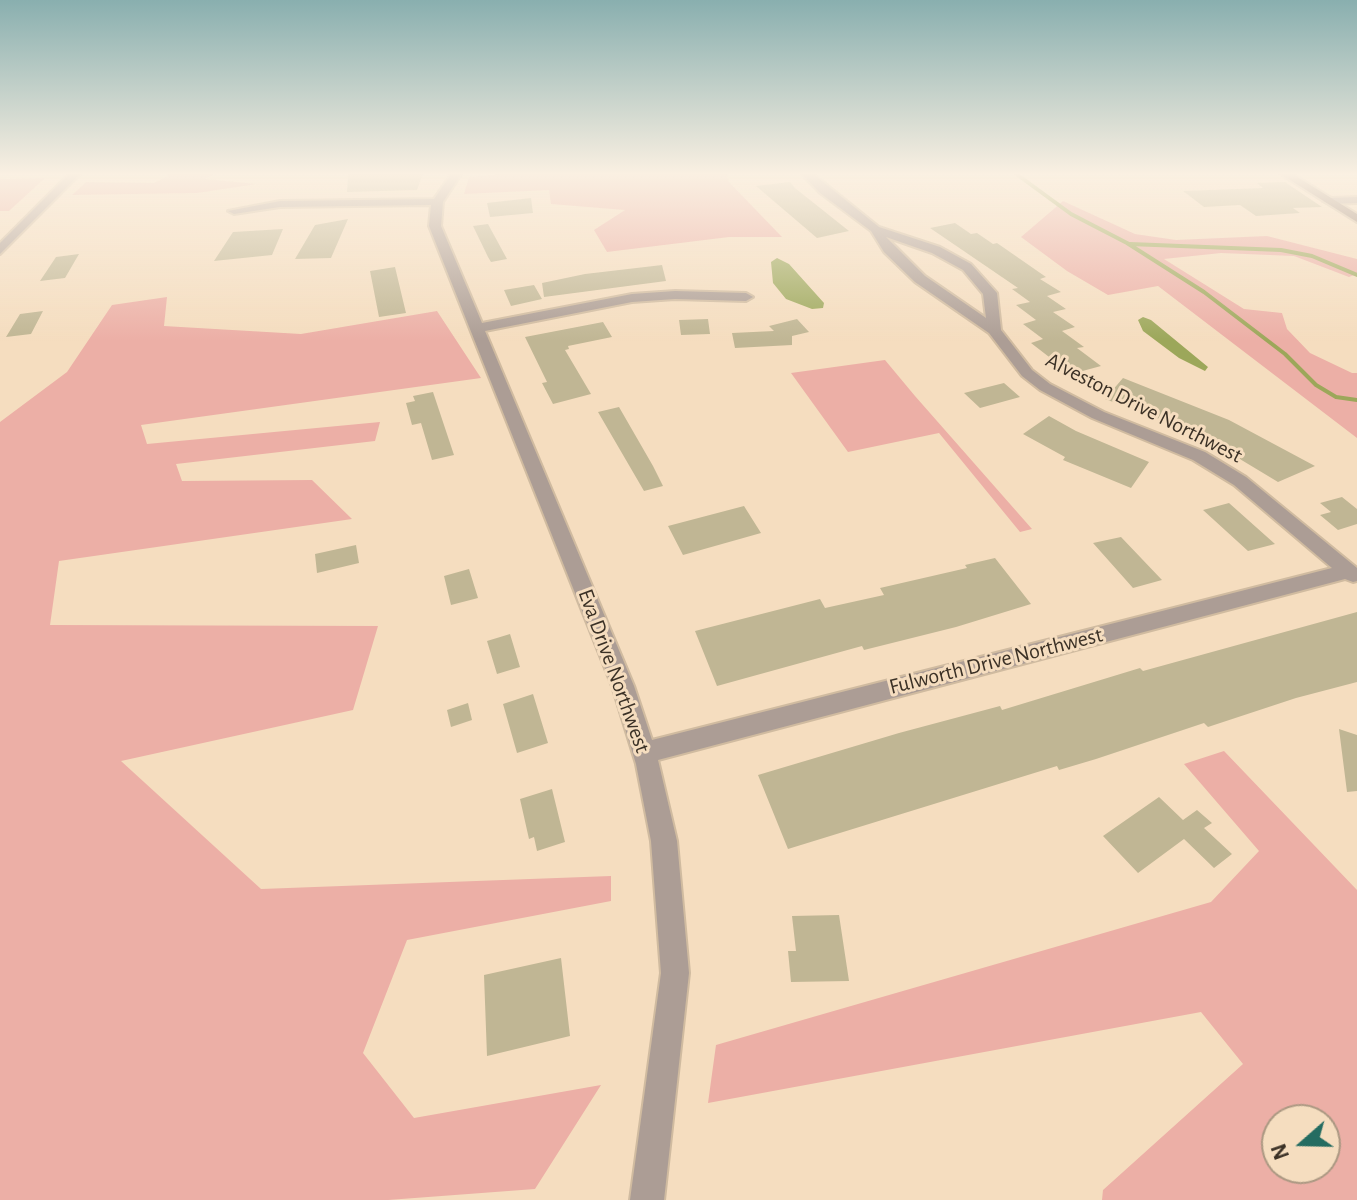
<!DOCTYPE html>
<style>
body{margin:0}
#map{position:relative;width:1357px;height:1200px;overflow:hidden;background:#f5ddbf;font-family:"Alegreya Sans",sans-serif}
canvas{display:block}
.north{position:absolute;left:1261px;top:1104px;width:80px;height:80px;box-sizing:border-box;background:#f5ddbf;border:2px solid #ab9882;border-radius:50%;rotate:250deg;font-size:22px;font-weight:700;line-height:32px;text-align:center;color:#3b3126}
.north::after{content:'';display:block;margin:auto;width:28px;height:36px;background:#246c61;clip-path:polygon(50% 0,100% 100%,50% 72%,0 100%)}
</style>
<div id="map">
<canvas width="1357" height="1200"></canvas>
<div class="north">N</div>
</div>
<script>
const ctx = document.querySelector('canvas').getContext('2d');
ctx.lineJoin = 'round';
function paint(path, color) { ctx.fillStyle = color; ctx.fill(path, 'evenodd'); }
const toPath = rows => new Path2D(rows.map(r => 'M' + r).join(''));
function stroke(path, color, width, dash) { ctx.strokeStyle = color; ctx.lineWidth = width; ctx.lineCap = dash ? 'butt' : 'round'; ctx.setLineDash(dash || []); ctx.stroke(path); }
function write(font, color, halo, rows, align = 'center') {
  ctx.font = font + ' "Alegreya Sans",sans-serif'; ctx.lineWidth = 6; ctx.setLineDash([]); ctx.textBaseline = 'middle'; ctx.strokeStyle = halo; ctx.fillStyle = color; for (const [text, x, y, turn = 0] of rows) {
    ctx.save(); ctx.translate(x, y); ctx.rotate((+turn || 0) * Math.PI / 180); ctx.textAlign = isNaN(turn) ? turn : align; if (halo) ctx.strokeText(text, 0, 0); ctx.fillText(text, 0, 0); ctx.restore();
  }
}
paint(toPath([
 [169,173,216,173,205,179,257,184,197,193,72,195,86,182,154,183,168,176],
 [511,173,726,173,729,182,782,237,729,237,607,252,594,230,625,210,551,204,549,190,464,194,469,177],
 [45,178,9,211,0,211,0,179],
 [1063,201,1135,234,1176,240,1267,236,1357,259,1357,274,1349,277,1294,256,1221,253,1164,259,1244,309,1282,313,1287,329,1310,353,1352,373,1357,373,1357,438,1158,286,1108,295,1067,271,1021,237],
 [167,297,164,326,301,334,437,311,481,378,141,425,147,444,380,422,375,441,176,464,182,481,312,480,352,519,59,561,50,625,378,626,353,710,121,761,261,889,611,876,611,901,407,940,363,1053,414,1118,601,1085,535,1189,388,1200,0,1200,0,422,67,372,112,305],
 [885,360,915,396,1032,529,1020,532,939,433,848,452,791,373],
 [1224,751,1357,890,1357,1200,1102,1200,1103,1190,1243,1064,1201,1012,708,1103,716,1045,1211,902,1259,851,1184,764],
 [1277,1120,1325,1120,1325,1168,1277,1168]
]), '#ecafa6');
paint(toPath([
 [777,258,789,264,824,303,823,308,812,309,786,299,773,283,771,262],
 [1143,317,1151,320,1208,367,1205,371,1179,358,1143,331,1138,320]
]), '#9ca75a');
stroke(toPath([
 [1015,173,1071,214,1127,243,1204,292,1285,354,1316,385,1336,397,1357,400],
 [1130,244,1281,250,1312,256,1357,275]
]), '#9ca75a', 4);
paint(toPath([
 [348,173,423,173,417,190,347,192],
 [790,182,795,188,849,231,817,238,756,186],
 [1285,182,1322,207,1293,208,1300,213,1256,216,1240,205,1204,207,1183,191,1263,188,1257,183],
 [531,198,533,213,490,217,487,203],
 [348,219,331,258,295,259,315,225],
 [955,223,971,234,977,233,993,244,997,243,1046,277,1040,279,1061,292,1047,296,1066,309,1053,312,1075,327,1062,331,1084,347,1077,348,1101,366,1064,376,1046,362,1053,360,1031,343,1043,339,1023,324,1036,320,1016,305,1030,302,1012,289,1018,288,930,228],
 [488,224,507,259,491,262,488,257,473,226],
 [283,229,272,255,214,261,233,232],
 [79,254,65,278,40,281,56,257],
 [662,265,666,281,544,297,542,283,585,274],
 [395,267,406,313,379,317,370,271],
 [534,285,542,299,511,306,504,290],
 [43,311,31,334,6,337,20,314],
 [708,319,710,334,681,335,679,320],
 [797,319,809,332,792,336,792,345,735,348,732,333,774,331,769,326],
 [603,322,612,337,568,346,569,349,565,350,591,394,553,404,542,383,547,382,525,337],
 [1123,378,1229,420,1315,466,1278,482,1195,432,1105,399],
 [1004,383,1020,397,980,408,964,393],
 [433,392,454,455,432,460,421,423,412,425,406,403,415,401,413,396],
 [619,407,653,466,663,486,644,491,598,412],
 [1049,416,1076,431,1149,462,1131,488,1063,460,1065,457,1023,434],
 [1342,497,1357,509,1357,524,1338,530,1320,515,1331,512,1320,503],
 [1229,503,1275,544,1248,551,1203,510],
 [744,506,761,533,683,555,668,526],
 [1121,537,1162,580,1133,588,1093,543],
 [356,545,359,563,317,573,315,554],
 [995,558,1031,604,956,627,864,650,862,646,717,686,695,631,820,599,825,608,884,595,880,588,967,568,965,565],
 [469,569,478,598,451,605,444,576],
 [1357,612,1357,682,1296,698,1208,727,1204,723,1096,759,1059,770,1057,766,788,849,758,775,899,733,1000,706,1002,710,1140,668,1143,671],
 [510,634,520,667,497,674,487,641],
 [533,694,548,743,517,753,503,704],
 [468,703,472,720,451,727,447,710],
 [1339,729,1357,735,1357,791,1347,792],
 [552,789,565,842,537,851,534,837,529,839,520,799],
 [1159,797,1183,820,1197,810,1212,823,1204,828,1232,854,1214,868,1184,839,1138,873,1103,836],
 [839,915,849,981,791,982,788,951,796,951,792,916],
 [561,958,570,1036,487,1056,484,975]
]), '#c0b694');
const minor = toPath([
 [70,173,81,173,0,254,0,243,70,173],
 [452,173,462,173,443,202,441,226,482,323,632,294,675,291,746,293,753,297,746,301,675,299,632,302,485,331,634,686,652,740,1332,568,1234,485,1193,460,1092,418,1040,390,1022,376,989,333,915,282,884,252,871,231,820,193,801,173,812,173,879,227,940,247,971,264,997,293,1001,330,1032,370,1050,384,1104,412,1205,452,1246,477,1357,568,1357,581,1353,582,1345,579,658,760,677,841,689,973,664,1200,630,1200,661,973,651,841,636,764,612,686,429,226,431,205,280,207,234,214,228,211,280,201,434,199,452,173],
 [886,237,932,253,963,270,983,294,986,318,925,276,886,237],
 [1357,197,1357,203,1329,204,1323,201,1329,198,1357,197]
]);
const secondary = toPath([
 [1279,173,1291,173,1357,214,1357,222,1279,173]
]);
stroke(minor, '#d0bba0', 4);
stroke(secondary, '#d0bba0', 4);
paint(minor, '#ac9d95');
paint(secondary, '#927d71');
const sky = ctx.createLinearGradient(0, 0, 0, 341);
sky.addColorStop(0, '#89afaf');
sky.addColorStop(0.51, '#faf0e2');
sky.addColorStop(1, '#faf0e200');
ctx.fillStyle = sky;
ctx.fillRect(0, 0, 1357, 341);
write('22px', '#3b3126', '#f5ddbf', [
 ["Alveston Drive Northwest",1144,408,27],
 ["Fulworth Drive Northwest",996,661,-14],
 ["Eva Drive Northwest",614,671,70]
]);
</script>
